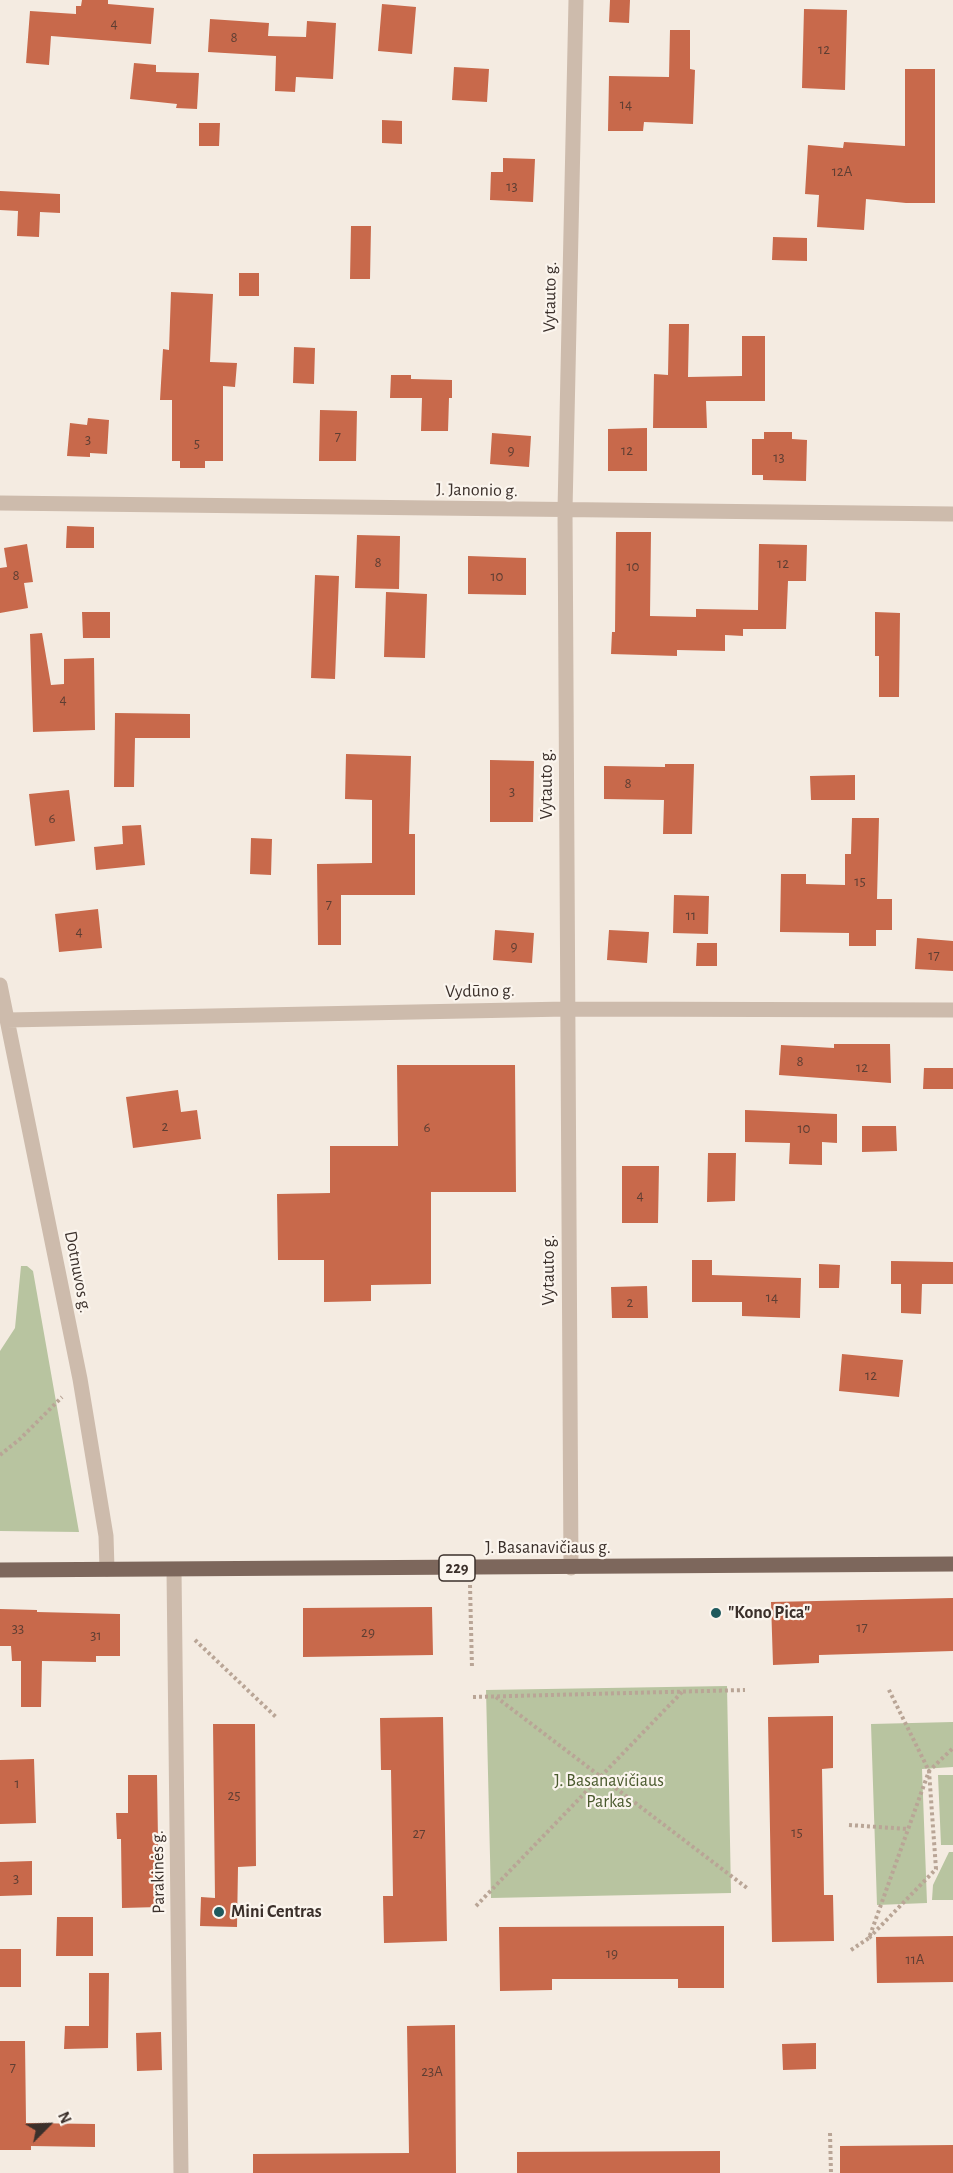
<!DOCTYPE html>
<meta charset="utf-8">
<style>
body{margin:0}
#map{position:relative;width:953px;height:2173px;overflow:hidden;background:#f4ebe1;font-family:"Alegreya Sans",sans-serif}
canvas{display:block}
.north{position:absolute;left:18px;top:2095px;width:60px;height:60px;-webkit-text-stroke:4px #fbf5ee;paint-order:stroke;rotate:66deg;font-size:16px;font-weight:700;line-height:24px;text-align:center;color:#3b302b}
.north::after{content:'';display:block;margin:auto;width:21px;height:27px;background:#3b302b;clip-path:polygon(50% 0,100% 100%,50% 72%,0 100%)}
</style>
<div id="map">
<canvas width="953" height="2173"></canvas>
<div class="north">N</div>
</div>
<script>
const ctx = document.querySelector('canvas').getContext('2d');
ctx.lineJoin = 'round';
function paint(path, color) { ctx.fillStyle = color; ctx.fill(path, 'evenodd'); }
const toPath = rows => new Path2D(rows.map(r => 'M' + r).join(''));
function stroke(path, color, width, dash) { ctx.strokeStyle = color; ctx.lineWidth = width; ctx.lineCap = dash ? 'butt' : 'round'; ctx.setLineDash(dash || []); ctx.stroke(path); }
function write(font, color, halo, rows, align = 'center') {
  ctx.font = font + ' "Alegreya Sans",sans-serif'; ctx.lineWidth = 4.5; ctx.setLineDash([]); ctx.textBaseline = 'middle'; ctx.strokeStyle = halo; ctx.fillStyle = color; for (const [text, x, y, turn = 0] of rows) {
    ctx.save(); ctx.translate(x, y); ctx.rotate((+turn || 0) * Math.PI / 180); ctx.textAlign = isNaN(turn) ? turn : align; if (halo) ctx.strokeText(text, 0, 0); ctx.fillText(text, 0, 0); ctx.restore();
  }
}
paint(toPath([
 [21,1266,27,1266,33,1271,79,1532,0,1531,0,1351,15,1328],
 [727,1686,731,1893,491,1898,486,1690],
 [953,1722,953,1767,922,1769,927,1903,877,1905,871,1724],
 [938,1775,953,1775,953,1845,941,1845],
 [949,1852,953,1852,953,1900,932,1900,933,1885]
]), '#b8c4a0');
paint(toPath([
 [82,0,108,0,108,4,154,8,151,44,51,36,49,65,26,63,30,11,76,14,76,6,81,6],
 [610,0,630,0,629,23,609,22],
 [382,4,416,7,412,54,378,51],
 [804,9,847,10,845,90,802,88],
 [210,19,269,23,268,36,306,37,307,21,336,23,333,79,296,77,295,92,275,91,276,56,208,52],
 [670,30,690,30,690,69,695,70,693,124,644,122,643,131,608,131,609,76,669,77],
 [134,63,156,65,156,72,199,73,197,109,176,108,177,104,130,99],
 [454,67,489,69,487,102,452,100],
 [905,69,935,69,935,203,906,203,866,199,864,230,817,227,819,195,805,194,808,145,843,148,844,142,905,146],
 [382,120,402,121,402,144,382,143],
 [199,123,220,123,219,146,199,146],
 [503,158,535,159,533,202,490,200,491,172,503,172],
 [0,191,60,194,60,213,40,212,39,237,17,236,18,211,0,210],
 [351,226,371,226,370,279,350,279],
 [773,237,807,238,807,261,772,260],
 [239,273,259,273,259,296,239,296],
 [171,292,213,294,210,362,237,363,235,387,223,386,223,461,205,461,205,468,180,468,180,461,172,461,172,400,160,400,163,349,169,350],
 [669,324,689,324,688,377,742,376,742,336,765,336,765,401,706,401,707,428,653,428,654,374,668,375],
 [294,347,315,348,314,384,293,383],
 [391,375,411,375,411,379,452,380,452,398,449,398,448,431,421,431,422,398,390,398],
 [320,410,357,411,356,461,319,461],
 [88,418,109,420,107,454,90,453,90,457,67,456,70,423,87,425],
 [647,428,647,471,608,471,608,429],
 [764,432,792,432,792,439,807,440,806,481,763,480,763,475,752,475,752,439,764,439],
 [492,433,531,436,529,467,490,464],
 [67,526,94,527,94,548,66,548],
 [616,532,651,532,650,616,696,617,696,609,758,610,759,544,807,545,806,581,788,581,786,629,743,629,743,636,725,635,725,651,677,650,677,656,611,654,612,632,615,632],
 [357,535,400,536,399,589,355,588],
 [27,544,33,582,24,583,28,608,0,613,0,568,7,567,4,548],
 [468,556,526,558,526,595,468,594],
 [315,575,339,576,335,679,311,678],
 [386,592,427,594,425,658,384,657],
 [82,612,110,612,110,638,83,638],
 [875,612,900,613,899,697,879,697,879,656,875,656],
 [42,633,51,685,64,684,64,659,94,658,95,730,33,732,30,634],
 [115,713,190,714,190,738,135,738,134,787,114,787],
 [346,754,411,756,409,834,415,834,415,895,341,895,341,945,318,945,317,864,372,863,372,800,345,799],
 [490,760,534,761,533,822,490,822],
 [665,764,694,764,692,834,663,834,664,800,604,799,604,766,665,767],
 [855,775,855,800,811,800,810,776],
 [69,790,75,841,35,846,29,794],
 [852,818,879,818,877,899,892,899,892,930,876,930,876,946,849,946,849,933,780,932,781,874,806,874,806,884,845,885,845,854,851,854],
 [141,825,145,865,96,870,94,847,123,844,122,826],
 [251,838,272,839,271,875,250,874],
 [674,895,709,896,708,934,673,933],
 [98,909,102,948,59,952,55,914],
 [495,930,534,933,532,963,493,960],
 [609,930,649,932,647,963,607,960],
 [917,938,953,941,953,971,915,969],
 [697,943,717,943,717,966,696,966],
 [834,1044,890,1044,891,1083,779,1075,781,1045,834,1048],
 [397,1065,515,1065,516,1192,431,1192,431,1284,371,1285,371,1301,324,1302,324,1260,278,1260,277,1194,330,1193,330,1146,398,1146],
 [924,1068,953,1068,953,1089,923,1089],
 [178,1090,181,1112,197,1110,201,1139,133,1148,126,1097],
 [745,1110,837,1114,837,1143,822,1142,822,1165,789,1164,790,1143,745,1142],
 [862,1126,896,1126,897,1151,862,1152],
 [708,1153,736,1153,735,1201,707,1202],
 [622,1166,659,1166,658,1223,622,1223],
 [692,1260,712,1260,712,1275,801,1278,800,1318,742,1316,742,1302,692,1302],
 [891,1261,953,1262,953,1284,922,1284,921,1314,901,1313,901,1284,891,1284],
 [819,1264,840,1265,839,1288,819,1288],
 [647,1286,648,1318,612,1318,611,1287],
 [842,1354,903,1360,899,1397,839,1391],
 [953,1598,953,1651,819,1655,819,1663,773,1665,771,1602],
 [432,1607,433,1655,303,1657,303,1608],
 [0,1609,37,1610,37,1612,120,1614,120,1656,96,1656,96,1662,42,1661,41,1707,21,1707,21,1661,12,1661,11,1646,0,1646],
 [833,1716,833,1768,822,1769,824,1895,833,1895,834,1941,772,1942,768,1717],
 [443,1717,447,1941,384,1943,383,1896,393,1896,391,1770,381,1770,380,1718],
 [213,1724,255,1724,256,1866,238,1867,237,1927,200,1926,201,1897,215,1898],
 [34,1759,36,1823,0,1824,0,1760],
 [128,1775,157,1775,159,1907,122,1908,121,1839,117,1839,116,1813,128,1813],
 [32,1861,32,1895,0,1896,0,1862],
 [57,1917,93,1917,93,1956,56,1956],
 [724,1926,724,1988,678,1988,678,1979,552,1979,552,1990,500,1991,499,1927],
 [953,1936,953,1982,877,1983,876,1937],
 [0,1949,21,1949,21,1987,0,1987],
 [89,1973,109,1973,108,2048,64,2049,65,2026,89,2026],
 [455,2025,456,2173,253,2173,253,2154,409,2153,407,2026],
 [161,2032,162,2070,137,2071,136,2033],
 [0,2041,25,2041,26,2123,95,2124,95,2147,31,2146,31,2150,0,2150],
 [816,2043,816,2069,783,2070,782,2044],
 [953,2145,953,2173,840,2173,840,2146],
 [720,2151,720,2173,517,2173,517,2152]
]), '#c8694b');
stroke(toPath([
 [0,1455,20,1439,62,1397],
 [470,1585,472,1668],
 [195,1640,277,1718],
 [473,1697,745,1690],
 [496,1697,747,1888],
 [849,1825,908,1829],
 [476,1906,682,1692],
 [869,1938,936,1869,929,1771,888,1688],
 [851,1950,869,1938,929,1771,953,1748],
 [830,2133,831,2173]
]), '#b9a596', 4, [3, 3]);
stroke(toPath([
 [0,503,953,514],
 [0,985,80,1379,106,1536,107,1569],
 [7,1020,567,1009,953,1010],
 [571,1568,565,510,576,0],
 [174,1570,181,2173]
]), '#cdbbac', 15);
stroke(toPath([
 [0,1570,953,1564]
]), '#7d675c', 15);
for (const [x, y, r, color] of [
 [716,1613,6,"#1f5a5e"],
 [219,1912,6,"#1f5a5e"]
]) { const dot = new Path2D(); dot.arc(x, y, r, 0, 2 * Math.PI); ctx.fillStyle = color; ctx.fill(dot); stroke(dot, '#fbf5ee', 2); }
write('15px', '#5e3e33', null, [
 ["4",114,23],
 ["8",234,37],
 ["12",824,49],
 ["14",626,104],
 ["12A",842,171],
 ["13",512,186],
 ["7",338,436],
 ["3",88,439],
 ["5",197,443],
 ["9",511,450],
 ["12",627,450],
 ["13",779,457],
 ["8",378,562],
 ["12",783,563],
 ["10",633,566],
 ["8",16,575],
 ["10",497,576],
 ["4",63,699],
 ["8",628,783],
 ["3",512,791],
 ["6",52,818],
 ["15",860,881],
 ["7",329,904],
 ["11",691,915],
 ["4",79,931],
 ["9",514,946],
 ["17",934,955],
 ["8",800,1061],
 ["12",862,1067],
 ["2",165,1126],
 ["6",427,1127],
 ["10",804,1128],
 ["4",640,1195],
 ["14",772,1297],
 ["2",630,1302],
 ["12",871,1375],
 ["17",862,1627],
 ["33",18,1628],
 ["29",368,1632],
 ["31",96,1635],
 ["1",17,1783],
 ["25",234,1795],
 ["15",797,1832],
 ["27",419,1833],
 ["3",16,1878],
 ["19",612,1953],
 ["11A",915,1959],
 ["7",13,2067],
 ["23A",432,2071]
]);
for (const [x, y, w] of [
 [457,1568,36]
]) { const box = new Path2D(); box.roundRect(x - w / 2, y - 13, w, 26, 4.5); ctx.fillStyle = '#fbf5ee'; ctx.fill(box); stroke(box, '#3b302b', 1.5); }
write('bold 16px', '#3b302b', null, [
 ["229",457,1568]
]);
write('18px', '#3b302b', '#fbf5ee', [
 ["Vytauto g.",550,297,-89],
 ["J. Janonio g.",477,490,1],
 ["Vytauto g.",547,784,-90],
 ["Vydūno g.",480,991,-1],
 ["Vytauto g.",549,1270,-90],
 ["Dotnuvos g.",78,1272,79],
 ["J. Basanavičiaus g.",548,1548],
 ["Parakinės g.",158,1872,-91]
]);
write('bold 18px', '#3b302b', '#fbf5ee', [
 ["\"Kono Pica\"",728,1613],
 ["Mini Centras",231,1912]
], 'left');
write('18px', '#4a5a2e', '#fbf5ee', [
 ["J. Basanavičiaus",609,1781],
 ["Parkas",609,1802]
]);
</script>
